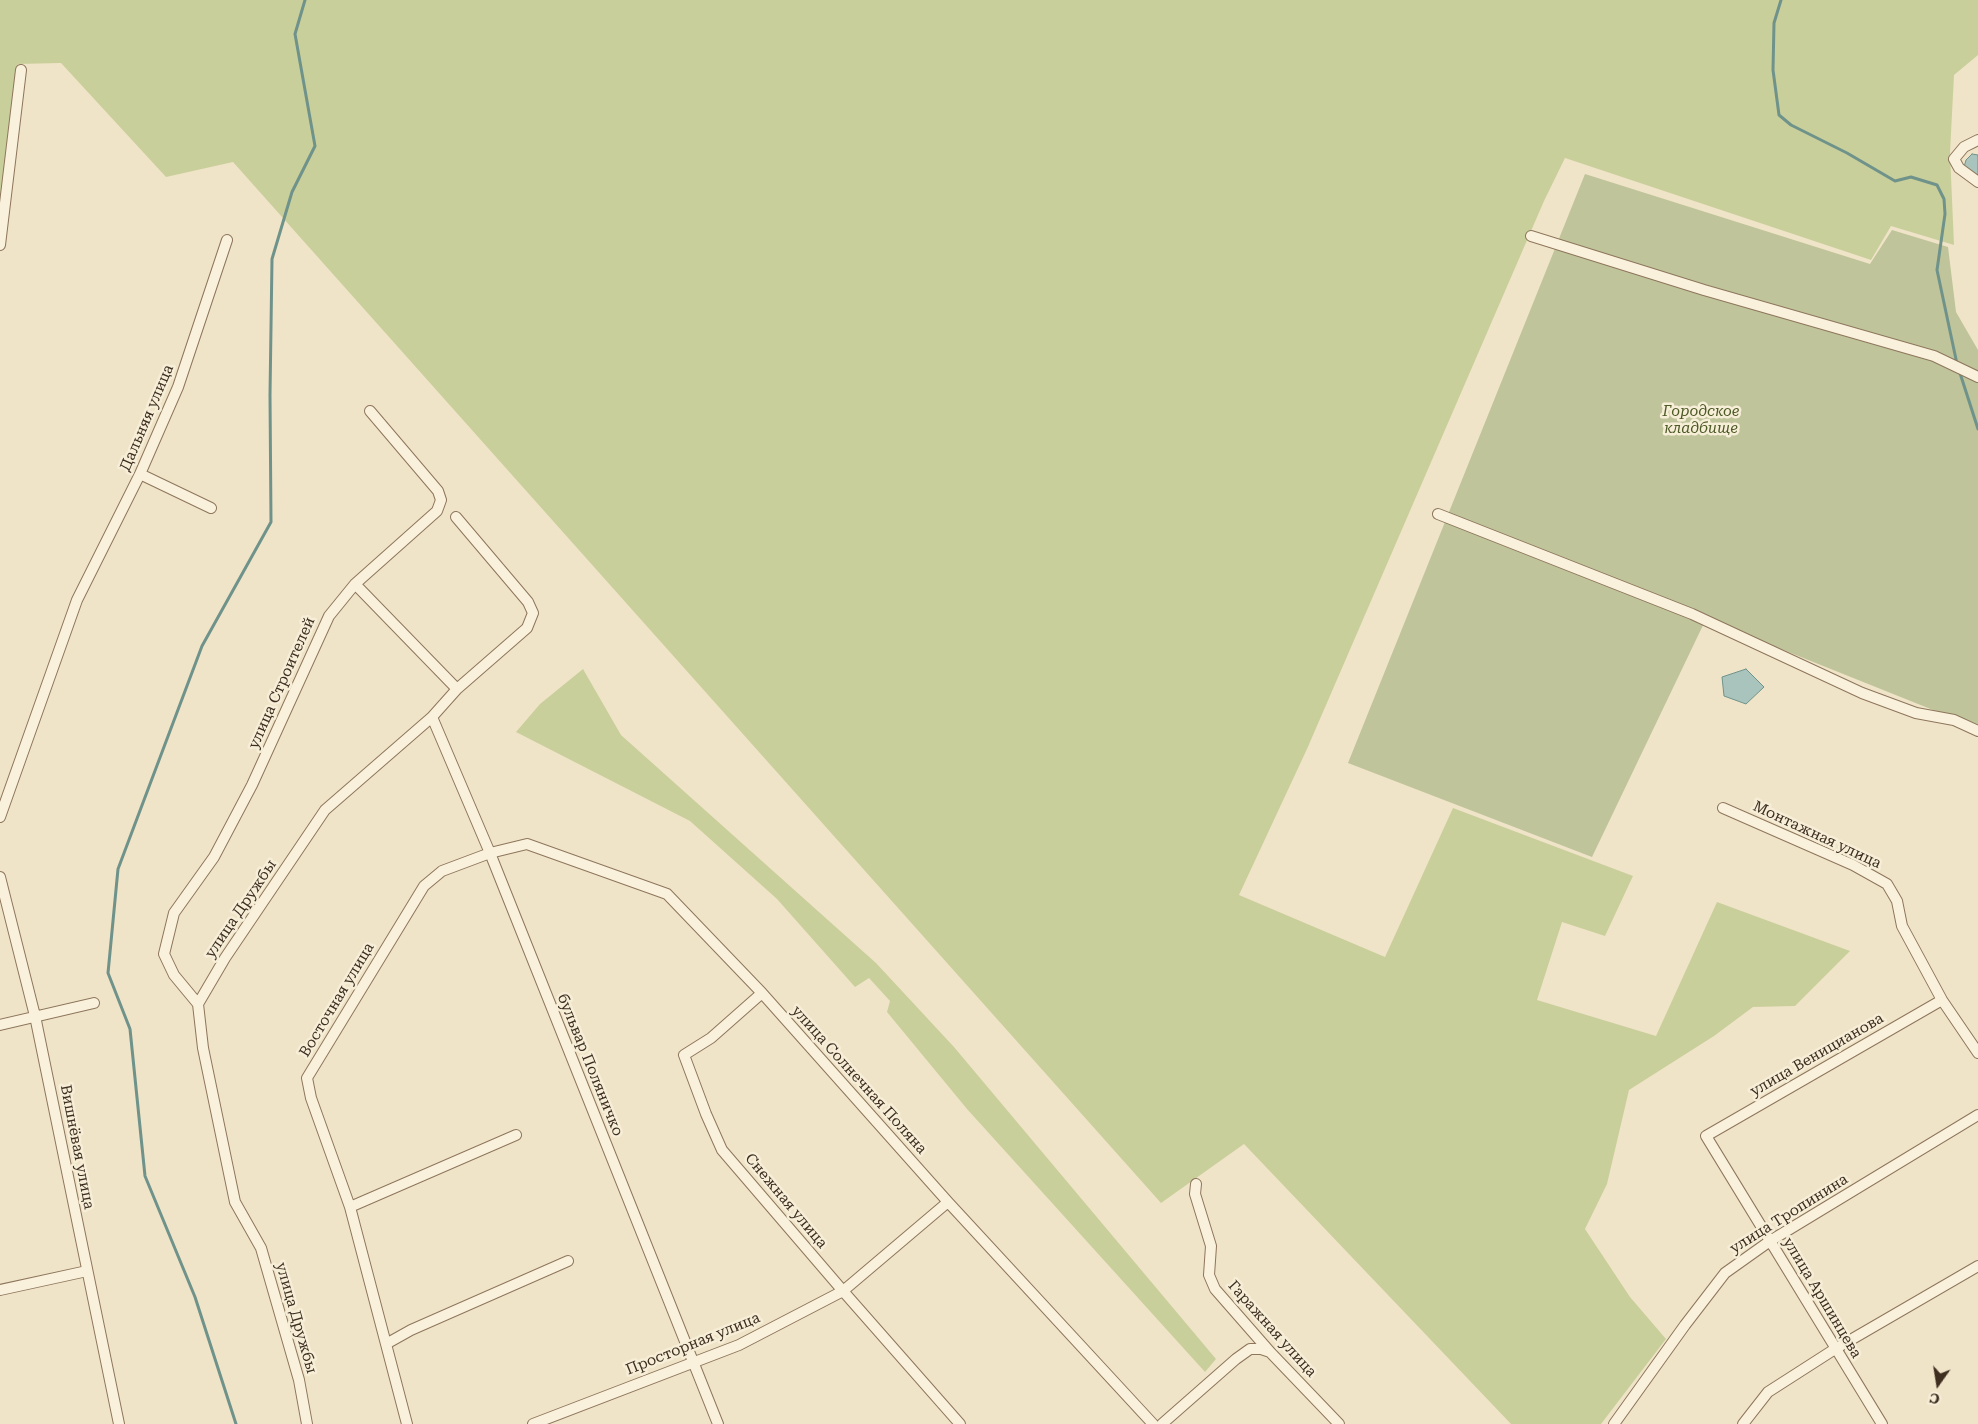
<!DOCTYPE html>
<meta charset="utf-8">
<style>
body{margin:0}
#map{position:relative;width:1978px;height:1424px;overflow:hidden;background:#f0e4c8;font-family:"Roboto Serif",serif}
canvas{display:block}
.north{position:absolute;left:1913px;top:1359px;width:50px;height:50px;-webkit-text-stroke:4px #f7eed8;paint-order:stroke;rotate:193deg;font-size:14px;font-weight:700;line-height:20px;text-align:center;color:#3d2e20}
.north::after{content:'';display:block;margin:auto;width:18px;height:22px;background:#3d2e20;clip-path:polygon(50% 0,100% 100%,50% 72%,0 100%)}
</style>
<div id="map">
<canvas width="1978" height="1424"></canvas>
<div class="north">С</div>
</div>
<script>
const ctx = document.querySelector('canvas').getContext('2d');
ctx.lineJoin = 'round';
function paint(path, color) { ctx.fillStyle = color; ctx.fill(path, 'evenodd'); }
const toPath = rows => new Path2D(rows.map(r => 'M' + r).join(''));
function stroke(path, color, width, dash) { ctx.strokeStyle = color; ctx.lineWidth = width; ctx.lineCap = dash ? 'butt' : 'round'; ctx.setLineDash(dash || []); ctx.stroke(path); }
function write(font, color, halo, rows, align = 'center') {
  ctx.font = font + ' "Roboto Serif",serif'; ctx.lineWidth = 5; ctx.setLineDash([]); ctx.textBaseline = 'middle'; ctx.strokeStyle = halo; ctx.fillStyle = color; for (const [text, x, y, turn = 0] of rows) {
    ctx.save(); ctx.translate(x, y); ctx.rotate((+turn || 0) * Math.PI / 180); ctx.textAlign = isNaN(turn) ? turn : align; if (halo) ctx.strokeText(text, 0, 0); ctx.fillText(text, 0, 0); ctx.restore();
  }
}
paint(toPath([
 [0,0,1978,0,1978,55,1954,75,1950,153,1954,245,1891,226,1871,260,1565,158,1544,201,1307,749,1239,895,1385,957,1453,808,1633,876,1605,936,1562,922,1537,1000,1656,1036,1717,902,1850,951,1795,1006,1753,1007,1714,1036,1629,1090,1607,1184,1585,1229,1630,1297,1666,1339,1601,1424,1511,1424,1244,1144,1161,1203,233,162,166,177,61,63,18,64,0,209],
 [583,669,621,735,876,963,954,1047,1216,1359,1205,1372,967,1109,887,1012,890,1001,869,978,855,987,777,899,690,821,516,732,540,704]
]), '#c9cf9b');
paint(toPath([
 [1585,174,1870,264,1892,230,1948,247,1956,312,1978,350,1978,728,1706,619,1592,857,1348,763]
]), '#bfc49a');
const water = toPath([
 [1972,154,1978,155,1978,176,1964,167,1966,160,1972,154],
 [1746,669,1764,687,1746,704,1724,696,1722,677,1746,669]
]);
paint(water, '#a9c4bc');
stroke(water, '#6f938a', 1);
stroke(toPath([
 [1781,0,1774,23,1773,70,1779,115,1791,125,1847,153,1895,181,1911,177,1937,185,1944,199,1945,214,1937,270,1957,364],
 [1959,370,1978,429],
 [236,1424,195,1297,145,1176,130,1029,108,973,118,869,202,646,271,522,270,395,272,259,292,192,315,146,295,34,305,0]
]), '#6f938a', 3);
const minor = toPath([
 [1978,140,1964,147,1954,159,1959,168,1978,182],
 [1531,236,1704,290,1934,356,1978,377],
 [0,245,21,70],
 [140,474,211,508],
 [1438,514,1692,614,1862,693,1916,713,1954,720,1978,731],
 [355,584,457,689],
 [432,717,490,853,718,1424],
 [1723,808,1853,865,1887,884,1897,901,1902,926,1942,1000,1978,1053],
 [0,817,77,600,140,474,178,387,227,240],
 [0,877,35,1016,119,1424],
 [762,993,711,1038,684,1055,706,1114,722,1150,843,1291,960,1424],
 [198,1004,174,975,164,954,174,913,214,857,252,785,329,616,355,584,437,511,441,500,438,491,370,411],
 [0,1025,94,1003],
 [1196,1184,1195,1194,1211,1246,1209,1275,1215,1289,1271,1353,1339,1424],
 [350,1207,516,1135],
 [0,1290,87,1271],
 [386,1344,411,1330,568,1261],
 [307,1424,299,1380,261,1248,235,1202,203,1048,198,1004,225,958,325,810,432,717,457,689,527,628,533,613,528,602,456,517],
 [407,1424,350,1207,311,1098,307,1078,424,886,442,871,490,853,527,844,667,894,762,993,948,1202,1153,1424],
 [533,1424,739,1345,843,1291,948,1202],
 [1162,1424,1236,1359,1250,1349,1261,1349,1270,1352],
 [1614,1424,1685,1325,1725,1273,1770,1241,1978,1115],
 [1743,1424,1768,1392,1835,1349,1978,1266],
 [1882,1424,1706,1136,1942,1000]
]);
stroke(minor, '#8d765c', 12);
stroke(minor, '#faf1dc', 10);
write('italic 15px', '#4d5a26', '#f7eed8', [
 ["Городское",1701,412],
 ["кладбище",1701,429]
]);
write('15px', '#3d2e20', '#f7eed8', [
 ["Дальняя улица",147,418,-67],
 ["улица Строителей",282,683,-66],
 ["Монтажная улица",1817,835,25],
 ["улица Дружбы",241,909,-56],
 ["Восточная улица",337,1000,-59],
 ["улица Веницианова",1817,1055,-30],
 ["бульвар Поляничко",590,1065,68],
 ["улица Солнечная Поляна",859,1080,48],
 ["Вишнёвая улица",77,1147,79],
 ["Снежная улица",786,1201,50],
 ["улица Тропинина",1789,1214,-32],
 ["улица Аршинцева",1822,1298,59],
 ["улица Дружбы",296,1318,74],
 ["Гаражная улица",1272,1329,48],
 ["Просторная улица",693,1344,-22]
]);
</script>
